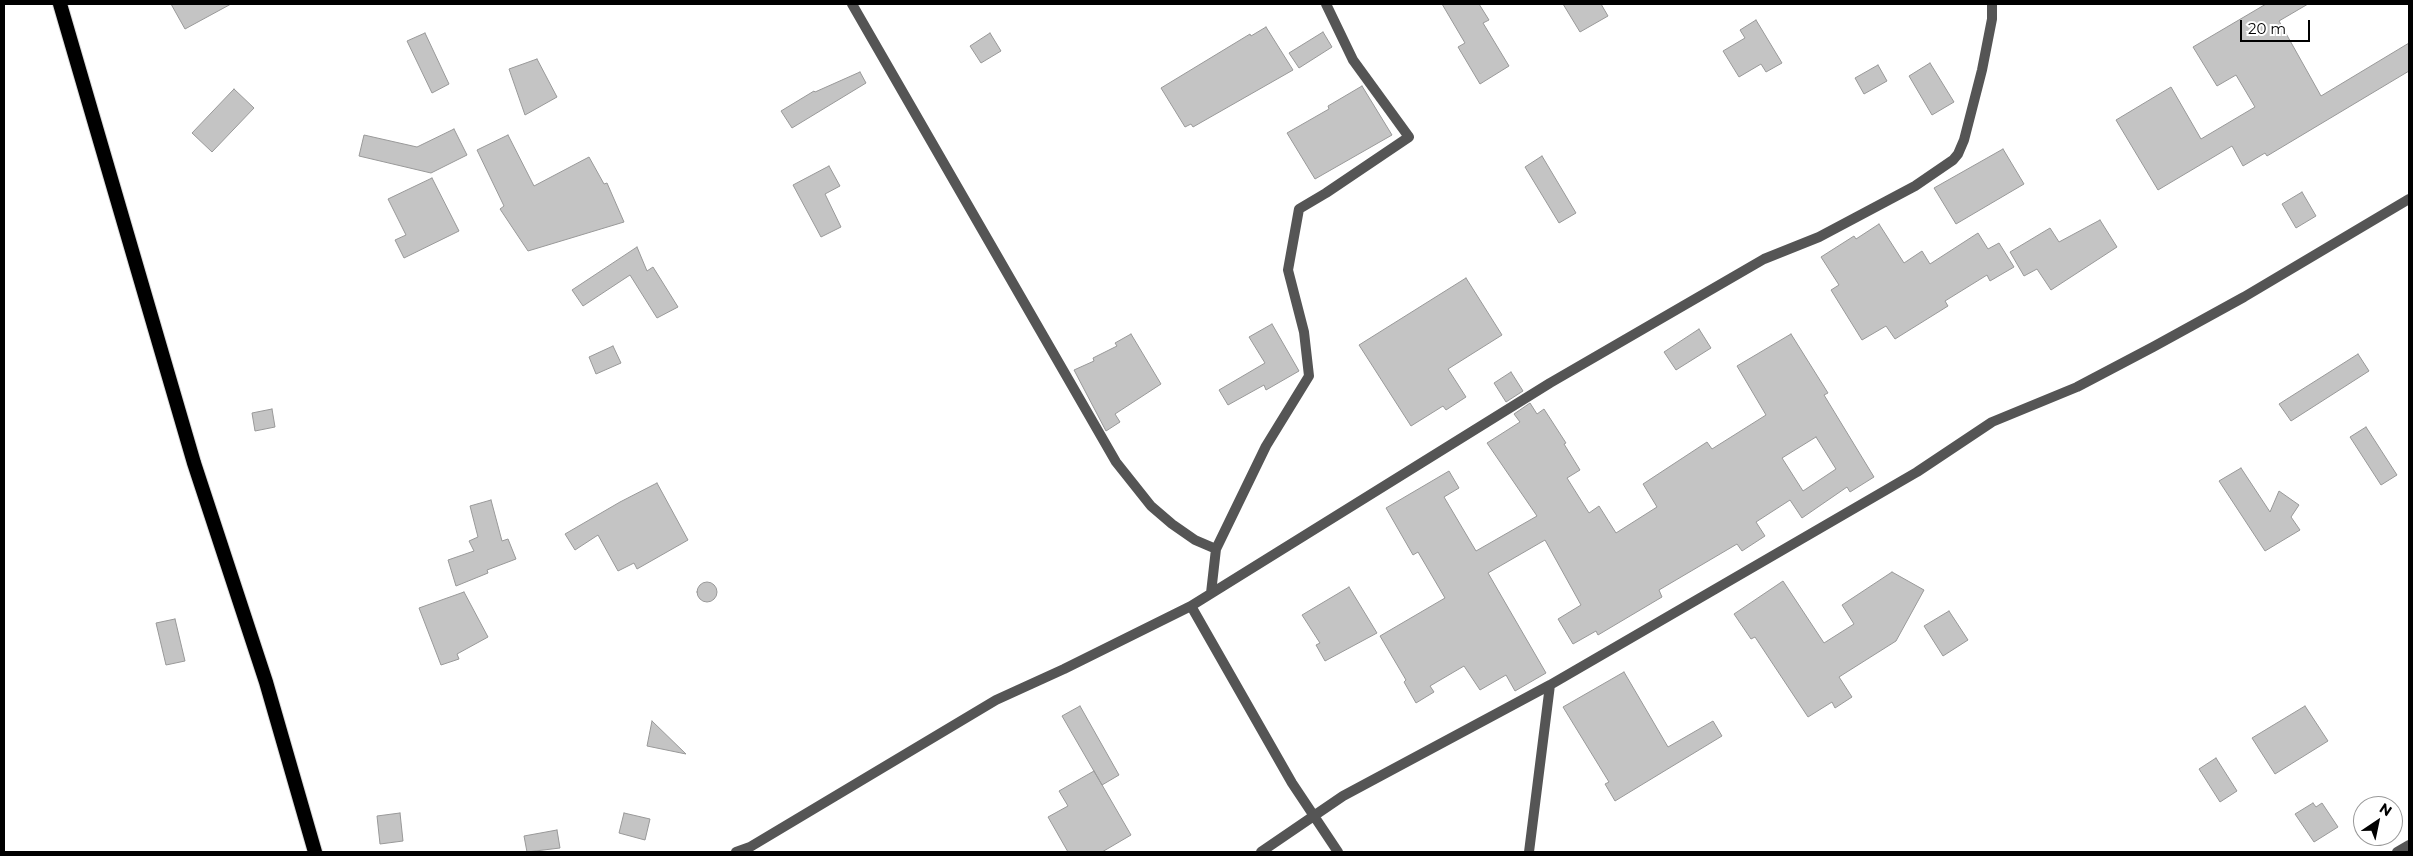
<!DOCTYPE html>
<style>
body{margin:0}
#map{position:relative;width:2413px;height:856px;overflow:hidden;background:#fff;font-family:Montserrat,sans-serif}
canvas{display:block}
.frame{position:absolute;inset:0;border:5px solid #000;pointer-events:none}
.north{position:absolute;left:2353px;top:796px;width:50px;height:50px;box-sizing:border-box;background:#fff;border:1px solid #999;border-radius:50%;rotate:34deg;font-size:14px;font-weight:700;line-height:20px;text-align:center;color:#000}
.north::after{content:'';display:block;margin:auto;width:18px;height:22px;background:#000;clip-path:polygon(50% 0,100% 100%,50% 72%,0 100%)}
.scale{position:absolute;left:2240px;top:20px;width:70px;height:22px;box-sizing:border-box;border:2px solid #000;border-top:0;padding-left:6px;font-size:15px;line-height:18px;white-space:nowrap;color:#000;-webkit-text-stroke:4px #fff;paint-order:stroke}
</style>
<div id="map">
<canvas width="2413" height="856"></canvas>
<div class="frame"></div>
<div class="north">N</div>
<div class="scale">20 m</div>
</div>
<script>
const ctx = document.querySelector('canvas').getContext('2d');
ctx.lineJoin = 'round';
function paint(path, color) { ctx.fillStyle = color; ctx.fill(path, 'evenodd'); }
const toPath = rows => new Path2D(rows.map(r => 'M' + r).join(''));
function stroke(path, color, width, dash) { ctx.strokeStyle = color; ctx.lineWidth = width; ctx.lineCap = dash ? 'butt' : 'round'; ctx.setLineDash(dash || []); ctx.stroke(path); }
const building = toPath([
 [171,4,231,4,185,29,171,4],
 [1442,4,1479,4,1489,20,1483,23,1509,66,1480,84,1458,47,1465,43,1442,4],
 [1563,4,1601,4,1608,16,1580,32,1563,4],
 [2266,4,2308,4,2279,21,2321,96,2409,43,2409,71,2267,156,2265,153,2243,166,2232,146,2158,190,2116,120,2171,87,2201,139,2255,107,2236,75,2217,86,2193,47,2266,4],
 [1756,20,1782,63,1766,72,1761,64,1739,77,1723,51,1745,38,1740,30,1756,20],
 [1266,27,1293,70,1193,127,1191,124,1185,127,1161,88,1250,34,1251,36,1266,27],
 [1323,32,1332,47,1299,68,1289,53,1323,32],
 [425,33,449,84,432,93,407,41,425,33],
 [990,33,1001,51,981,63,970,46,990,33],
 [537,59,557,97,525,115,509,69,537,59],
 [1930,63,1954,102,1932,115,1909,76,1930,63],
 [1878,65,1887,81,1864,94,1855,78,1878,65],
 [860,72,866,83,792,128,781,111,814,91,815,92,860,72],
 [1362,86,1392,135,1315,179,1287,133,1329,109,1328,106,1362,86],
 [234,89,254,108,212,152,192,133,234,89],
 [454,129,467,155,431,173,359,156,364,135,417,147,454,129],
 [508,135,534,186,589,157,604,184,607,183,624,222,528,251,500,209,504,206,477,150,508,135],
 [2003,149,2024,184,1956,224,1934,188,2003,149],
 [1542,156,1576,213,1559,223,1525,167,1542,156],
 [829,166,840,186,825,194,841,227,821,237,793,185,829,166],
 [432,178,459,231,404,258,395,240,406,235,388,199,432,178],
 [2302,192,2316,216,2296,228,2282,204,2302,192],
 [2100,220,2117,247,2051,290,2037,269,2024,276,2010,252,2050,228,2059,242,2100,220],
 [1879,224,1904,263,1922,251,1930,264,1978,233,1988,249,1999,243,2014,267,1990,281,1987,275,1945,301,1948,306,1895,339,1886,326,1862,340,1831,290,1839,285,1821,257,1854,236,1856,239,1879,224],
 [637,247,647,271,653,267,678,307,657,318,630,275,583,306,572,290,637,247],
 [1466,278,1502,335,1448,369,1466,397,1446,410,1443,406,1411,426,1359,345,1466,278],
 [1272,324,1299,371,1266,390,1264,385,1228,405,1219,390,1265,363,1249,337,1272,324],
 [1699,329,1711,348,1676,370,1664,352,1699,329],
 [1131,334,1161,384,1115,414,1120,422,1106,431,1074,370,1094,361,1093,358,1117,346,1115,343,1131,334],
 [1791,334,1828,393,1824,395,1874,477,1850,492,1847,487,1802,518,1790,500,1756,522,1765,536,1742,551,1737,544,1659,590,1662,597,1598,635,1596,631,1573,644,1558,619,1581,605,1545,540,1488,573,1546,673,1515,691,1506,675,1480,690,1464,666,1430,686,1434,692,1416,703,1404,682,1406,680,1380,636,1445,598,1418,552,1413,555,1386,508,1449,471,1459,488,1444,497,1476,551,1537,516,1487,443,1520,422,1514,414,1530,403,1537,414,1544,409,1566,443,1564,444,1580,470,1567,478,1589,513,1599,506,1616,533,1657,507,1643,484,1707,442,1712,449,1766,415,1737,366,1791,334],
 [1816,437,1836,469,1803,491,1782,458,1816,437],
 [613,346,621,363,596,374,589,357,613,346],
 [2358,354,2369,371,2291,421,2279,404,2358,354],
 [1511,372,1523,391,1506,402,1494,383,1511,372],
 [272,409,275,427,255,431,252,413,272,409],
 [2366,427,2397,475,2381,485,2350,437,2366,427],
 [2241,468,2270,512,2279,491,2299,505,2291,517,2300,530,2265,551,2219,481,2241,468],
 [657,483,688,540,637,569,634,563,618,571,598,535,575,550,565,534,620,502,657,483],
 [491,500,502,541,508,539,516,559,487,570,488,573,456,586,448,560,474,551,469,541,478,537,470,506,491,500],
 [1892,572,1924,590,1896,641,1839,677,1852,697,1835,708,1832,702,1808,717,1755,637,1751,639,1734,614,1783,581,1824,643,1854,624,1842,605,1892,572],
 '697 592a10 10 0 1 1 20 0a10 10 0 1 1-20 0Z',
 [1349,587,1377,633,1325,661,1316,645,1320,643,1302,615,1349,587],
 [464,592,488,637,457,654,459,659,441,665,419,608,464,592],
 [1949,611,1968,640,1943,656,1924,626,1949,611],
 [175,619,185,661,166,665,156,623,175,619],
 [1624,672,1668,747,1713,721,1722,736,1615,801,1605,784,1609,782,1563,707,1624,672],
 [1080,706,1119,775,1102,785,1062,716,1080,706],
 [2305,706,2328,741,2275,774,2252,738,2305,706],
 [652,721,686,754,647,746,652,721],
 [2216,758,2237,791,2220,802,2199,769,2216,758],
 [1094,771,1131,835,1102,852,1068,852,1048,817,1068,806,1059,791,1094,771],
 [2313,803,2316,807,2322,803,2338,827,2314,842,2295,814,2313,803],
 [400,813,403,841,380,844,377,816,400,813],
 [624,813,650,819,645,840,619,833,624,813],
 [557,830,560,848,527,852,524,836,557,830]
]);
paint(building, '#c4c4c4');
stroke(building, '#999', 1);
const trunk = toPath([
 [60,4,194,463,266,682,315,852]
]);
stroke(trunk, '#dbdbdb', 16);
stroke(toPath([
 [852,4,1116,462,1151,506,1172,524,1195,540,1216,549],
 [1211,593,1216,549,1266,446,1309,376,1304,332,1288,270,1299,209,1326,193,1409,137,1353,60,1326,4],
 [1191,606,1292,783,1338,852],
 [736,852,750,847,996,700,1064,669,1191,606,1550,383,1764,259,1819,237,1915,186,1953,160,1958,154,1964,140,1982,70,1992,19,1992,4],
 [1261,852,1343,796,1550,685,1917,472,1992,422,2077,387,2153,347,2244,297,2409,199],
 [1529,852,1550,685],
 [2397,852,2409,845]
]), '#555', 10);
stroke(trunk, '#000', 14);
</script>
